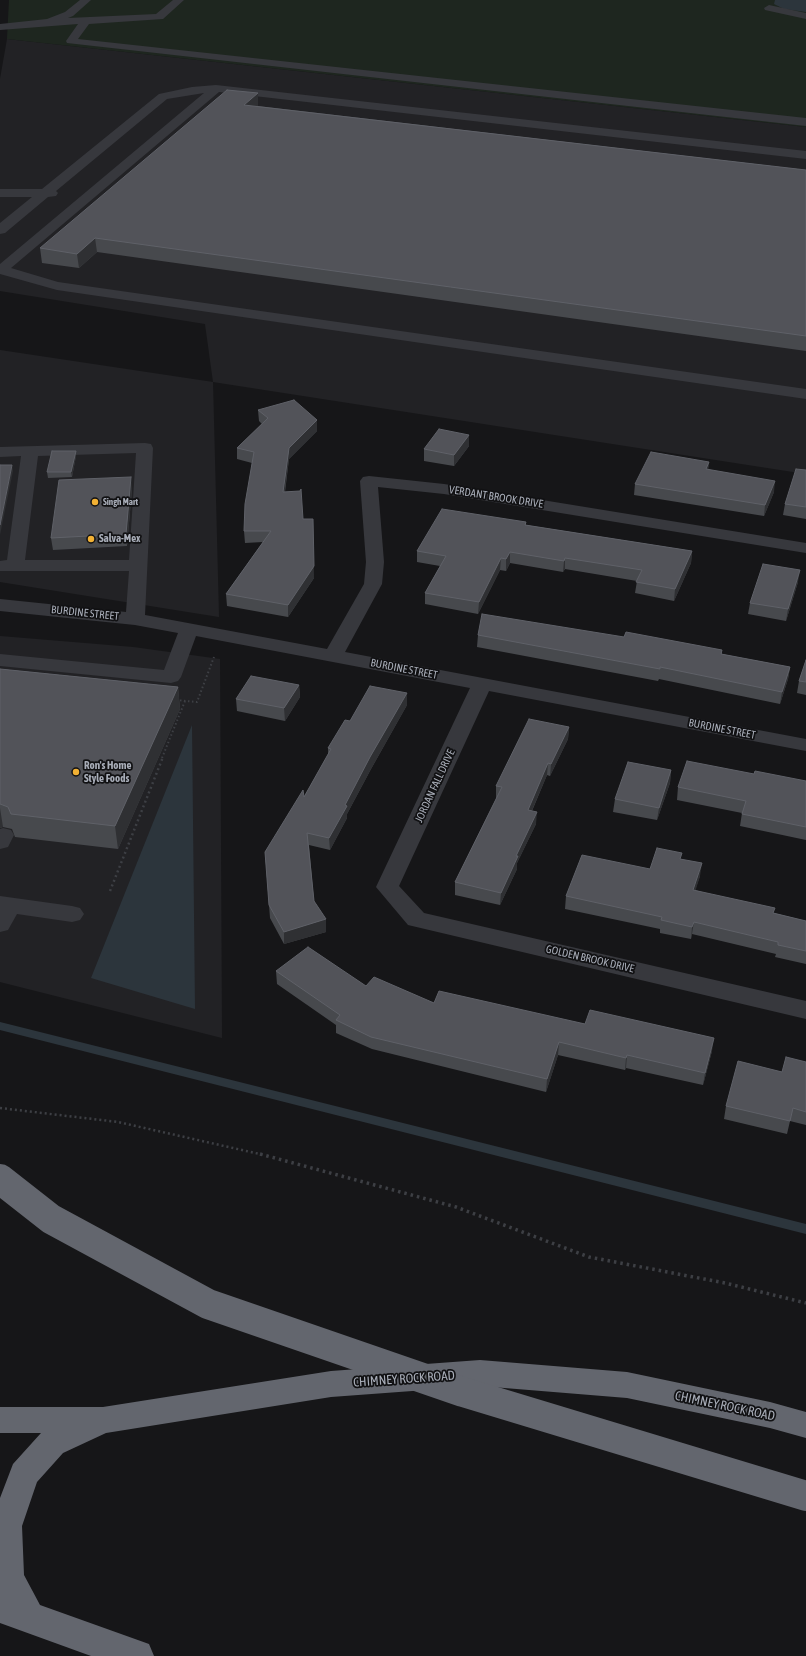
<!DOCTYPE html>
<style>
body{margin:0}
canvas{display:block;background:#161618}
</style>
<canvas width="806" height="1656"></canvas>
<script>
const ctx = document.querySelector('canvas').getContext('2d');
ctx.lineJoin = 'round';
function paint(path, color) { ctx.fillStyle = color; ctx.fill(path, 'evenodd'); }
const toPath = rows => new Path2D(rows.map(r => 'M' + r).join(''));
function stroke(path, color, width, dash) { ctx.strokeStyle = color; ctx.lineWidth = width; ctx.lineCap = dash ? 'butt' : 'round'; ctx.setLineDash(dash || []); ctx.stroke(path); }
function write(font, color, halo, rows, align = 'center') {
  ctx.font = font + ' "Asap Condensed",sans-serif'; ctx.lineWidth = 3.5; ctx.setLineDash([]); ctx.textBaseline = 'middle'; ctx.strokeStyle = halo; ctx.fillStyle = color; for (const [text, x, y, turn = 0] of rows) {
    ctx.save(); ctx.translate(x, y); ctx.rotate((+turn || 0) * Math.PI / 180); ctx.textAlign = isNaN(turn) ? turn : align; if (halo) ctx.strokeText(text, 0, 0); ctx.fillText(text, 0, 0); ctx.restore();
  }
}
paint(toPath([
 [7,39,806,127,806,474,213,382,219,617,0,582,0,350,213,382,205,324,0,291,0,79],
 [0,636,133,647,220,659,222,1038,0,982]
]), '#222225');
paint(toPath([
 [9,0,806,0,806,127,7,39]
]), '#1e261f');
paint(toPath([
 [775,0,806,0,806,12,784,9,774,4],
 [192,725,195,1009,91,978]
]), '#2c353c');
paint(toPath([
 [0,1022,806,1224,806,1234,0,1030,0,1022]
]), '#2c353c');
stroke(toPath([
 [176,700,197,702,214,657],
 [162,758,185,701]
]), '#3d3f44', 2, [1.5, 2.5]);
stroke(toPath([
 [110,891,163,757],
 [0,1108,118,1122,264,1155]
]), '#3d3f44', 2.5, [2, 3]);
stroke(toPath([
 [260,1154,456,1207,589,1257,725,1283,806,1303]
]), '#3d3f44', 3.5, [2.5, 4]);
paint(toPath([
 [80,0,91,0,73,16,68,18,156,14,173,0,184,0,163,19,89,24,78,39,806,118,806,126,67,43,66,41,78,24,0,30,0,24,47,19,65,12,80,0],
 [769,5,806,13,806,19,765,10,764,8,769,5],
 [216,85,806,151,806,159,219,92,11,268,58,282,806,389,806,399,57,290,0,274,0,264,204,93,167,99,56,191,58,193,56,196,48,197,5,233,0,234,0,223,32,197,0,197,0,189,42,189,159,94,192,87,216,85],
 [145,443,151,444,153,448,145,615,327,649,364,584,366,562,360,481,363,477,369,476,444,484,806,543,806,553,444,494,378,487,384,562,382,584,345,652,806,739,806,751,489,691,399,886,424,913,806,1001,806,1019,408,925,376,887,470,688,196,636,181,677,178,681,171,683,0,666,0,654,164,670,178,633,135,625,0,611,0,599,126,612,129,571,0,571,0,561,7,560,21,456,0,457,0,447,145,443],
 [136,453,129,560,25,560,38,456,136,453],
 [3,828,11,830,14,835,8,847,0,849,0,829,3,828],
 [0,896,72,906,80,908,84,914,80,920,72,922,17,914,8,930,0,932,0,896]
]), '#37383d');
paint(toPath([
 [480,1360,627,1372,770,1402,806,1412,806,1438,770,1428,627,1398,480,1386,331,1397,106,1433,63,1453,37,1482,22,1526,24,1575,40,1605,149,1644,154,1656,91,1656,0,1623,0,1498,13,1464,41,1433,0,1433,0,1407,103,1407,331,1371,480,1360]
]), '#63666e');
stroke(toPath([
 [0,1179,51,1219,208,1304,463,1392,806,1496]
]), '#63666e', 30);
paint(toPath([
 [258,106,806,170,806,351,97,252,79,268,42,263,40,248],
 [258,410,317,420,317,431,289,459,285,492,303,519,314,578,288,617,227,606,226,594,263,542,245,543,244,531,252,463,237,459,237,448,262,424,259,421],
 [469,435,469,446,454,466,424,461,424,449],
 [76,451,76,456,72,477,48,478,47,472],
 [709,462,708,469,774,492,764,516,634,495,635,484],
 [806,470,806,519,783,515,785,504],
 [132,489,127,546,53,550,51,538],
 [526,522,526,525,692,551,691,563,674,601,635,593,637,581,565,569,563,572,510,563,506,571,500,570,478,614,425,604,425,593,440,566,417,562,417,551],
 [798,582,786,621,748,614,750,603],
 [478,635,624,637,722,650,722,654,790,667,788,679,780,704,659,679,658,681,477,647],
 [806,660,806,695,797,693,799,681],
 [0,669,178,687,180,709,118,849,15,837,12,829,3,827,0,828],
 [299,685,300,697,285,721,237,711,236,699],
 [407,705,371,769,347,814,347,818,330,850,309,845,314,901,326,932,284,944,270,918,265,852,304,797,328,755,328,748,350,721],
 [569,727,568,739,550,776,547,775,532,811,536,824,517,863,517,869,500,905,455,895,455,882,496,799,496,786],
 [671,770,670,783,657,820,613,812,615,799],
 [754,774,806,781,806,840,740,826,742,813,677,800,678,787],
 [681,859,700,876,695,890,774,913,806,921,806,964,775,957,776,954,692,934,691,939,660,933,660,929,565,909,566,896],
 [276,971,366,986,434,1003,585,1024,712,1051,703,1085,626,1068,625,1070,558,1055,546,1092,372,1049,336,1033,336,1025,277,984],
 [806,1062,806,1125,790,1121,787,1134,724,1119,726,1106,782,1072]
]), '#47494d');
paint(toPath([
 [258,93,258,106,245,118,244,105],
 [95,238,97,252,79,268,77,254],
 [317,420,317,431,289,459,283,503,283,492,289,448],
 [469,435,469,446,454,466,454,455],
 [76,451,76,456,72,477,71,472],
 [709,462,708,473,706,469],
 [12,465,13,471,0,535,0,525],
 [131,477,132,489,127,546,126,534],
 [775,481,774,492,764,516,765,505],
 [313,519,314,578,288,617,288,605],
 [692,551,691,563,674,601,675,589],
 [510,552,510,563,506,571,506,559],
 [501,558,500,570,478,614,479,602],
 [565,558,565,569,563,572,564,561],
 [800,570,798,582,786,621,788,609],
 [790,667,788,679,780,704,782,692],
 [299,685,300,697,285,721,284,708],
 [178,687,180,709,118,849,115,826],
 [407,693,407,705,371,769,347,814,347,818,330,850,329,838,345,805,370,757],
 [569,727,568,739,550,776,551,764],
 [548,763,547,775,527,822,528,810],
 [671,770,670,783,657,820,659,808],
 [0,808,3,827,0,828],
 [537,812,536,824,517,863,517,869,500,905,501,893,516,856],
 [702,863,700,876,692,902,693,890],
 [326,919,326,932,284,944,284,932],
 [694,922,692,934,691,939,692,927],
 [714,1038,712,1051,703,1085,705,1073],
 [559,1042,558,1055,546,1092,547,1079],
 [627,1055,626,1068,625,1070,626,1058]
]), '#2f3033');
const building = toPath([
 [227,90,258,93,244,105,806,170,806,336,95,238,77,254,40,248,227,90],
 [294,400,317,420,289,448,283,492,300,491,301,489,303,519,313,519,314,566,288,605,226,594,271,531,244,531,245,504,254,452,237,448,268,418,258,410,294,400],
 [439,429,469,435,454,455,424,449,439,429],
 [52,451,76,451,71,472,47,472,52,451],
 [651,452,709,462,706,469,775,481,765,505,635,484,651,452],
 [0,465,12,465,0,525,0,465],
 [796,469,806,470,806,507,785,504,796,469],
 [131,477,126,534,51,538,59,480,131,477],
 [442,509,526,522,525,525,692,551,675,589,636,582,642,570,565,558,564,561,510,552,506,559,501,558,479,602,425,593,446,556,417,551,442,509],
 [763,564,800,570,788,609,750,603,763,564],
 [482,614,624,637,626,632,722,650,721,654,790,667,782,692,660,667,660,669,478,635,482,614],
 [806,660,806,682,799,681,806,660],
 [0,669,178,687,115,826,11,814,8,807,0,804,0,669],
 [251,676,299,685,284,708,236,699,251,676],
 [370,686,407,693,370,757,345,805,347,806,329,838,307,833,314,901,326,919,284,932,269,905,265,852,303,790,304,797,331,749,328,748,345,720,350,721,370,686],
 [529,719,569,727,551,764,548,763,528,810,537,812,516,856,518,856,501,893,455,882,502,787,496,786,529,719],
 [687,761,754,774,755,771,806,781,806,827,742,814,746,801,678,787,687,761],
 [628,762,671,770,659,808,615,799,628,762],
 [657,848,682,853,680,859,702,863,693,890,775,908,773,913,806,921,806,951,778,945,778,942,694,922,692,927,661,920,662,917,566,896,582,855,650,869,657,848],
 [308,947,366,986,374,977,434,1003,439,991,585,1024,590,1010,714,1038,705,1073,627,1055,626,1058,559,1042,547,1079,371,1037,336,1020,340,1015,276,971,308,947],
 [786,1057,806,1062,806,1112,793,1108,790,1121,726,1106,738,1061,782,1072,786,1057]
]);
paint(building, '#525359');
stroke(building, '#5f6168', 1);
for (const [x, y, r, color] of [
 [95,502,4,"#f2b134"],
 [91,539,4,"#f2b134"],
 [76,772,4,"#f2b134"]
]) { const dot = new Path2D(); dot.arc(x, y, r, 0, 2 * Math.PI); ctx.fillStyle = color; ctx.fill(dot); stroke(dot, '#111113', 1.5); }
write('bold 9px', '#a8adb8', '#111113', [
 ["Singh Mart",103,502]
], 'left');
write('11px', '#a8adb8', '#111113', [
 ["VERDANT BROOK DRIVE",496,497,9],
 ["BURDINE STREET",85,613,6],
 ["BURDINE STREET",404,669,11],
 ["BURDINE STREET",722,729,11],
 ["JORDAN FALL DRIVE",435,786,-65],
 ["GOLDEN BROOK DRIVE",590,959,13]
]);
write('bold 11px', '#a8adb8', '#111113', [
 ["Salva-Mex",99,539],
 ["Ron's Home",84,766],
 ["Style Foods",84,779]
], 'left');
write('13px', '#a8adb8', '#111113', [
 ["CHIMNEY ROCK ROAD",404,1379,-4],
 ["CHIMNEY ROCK ROAD",725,1406,12]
]);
</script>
